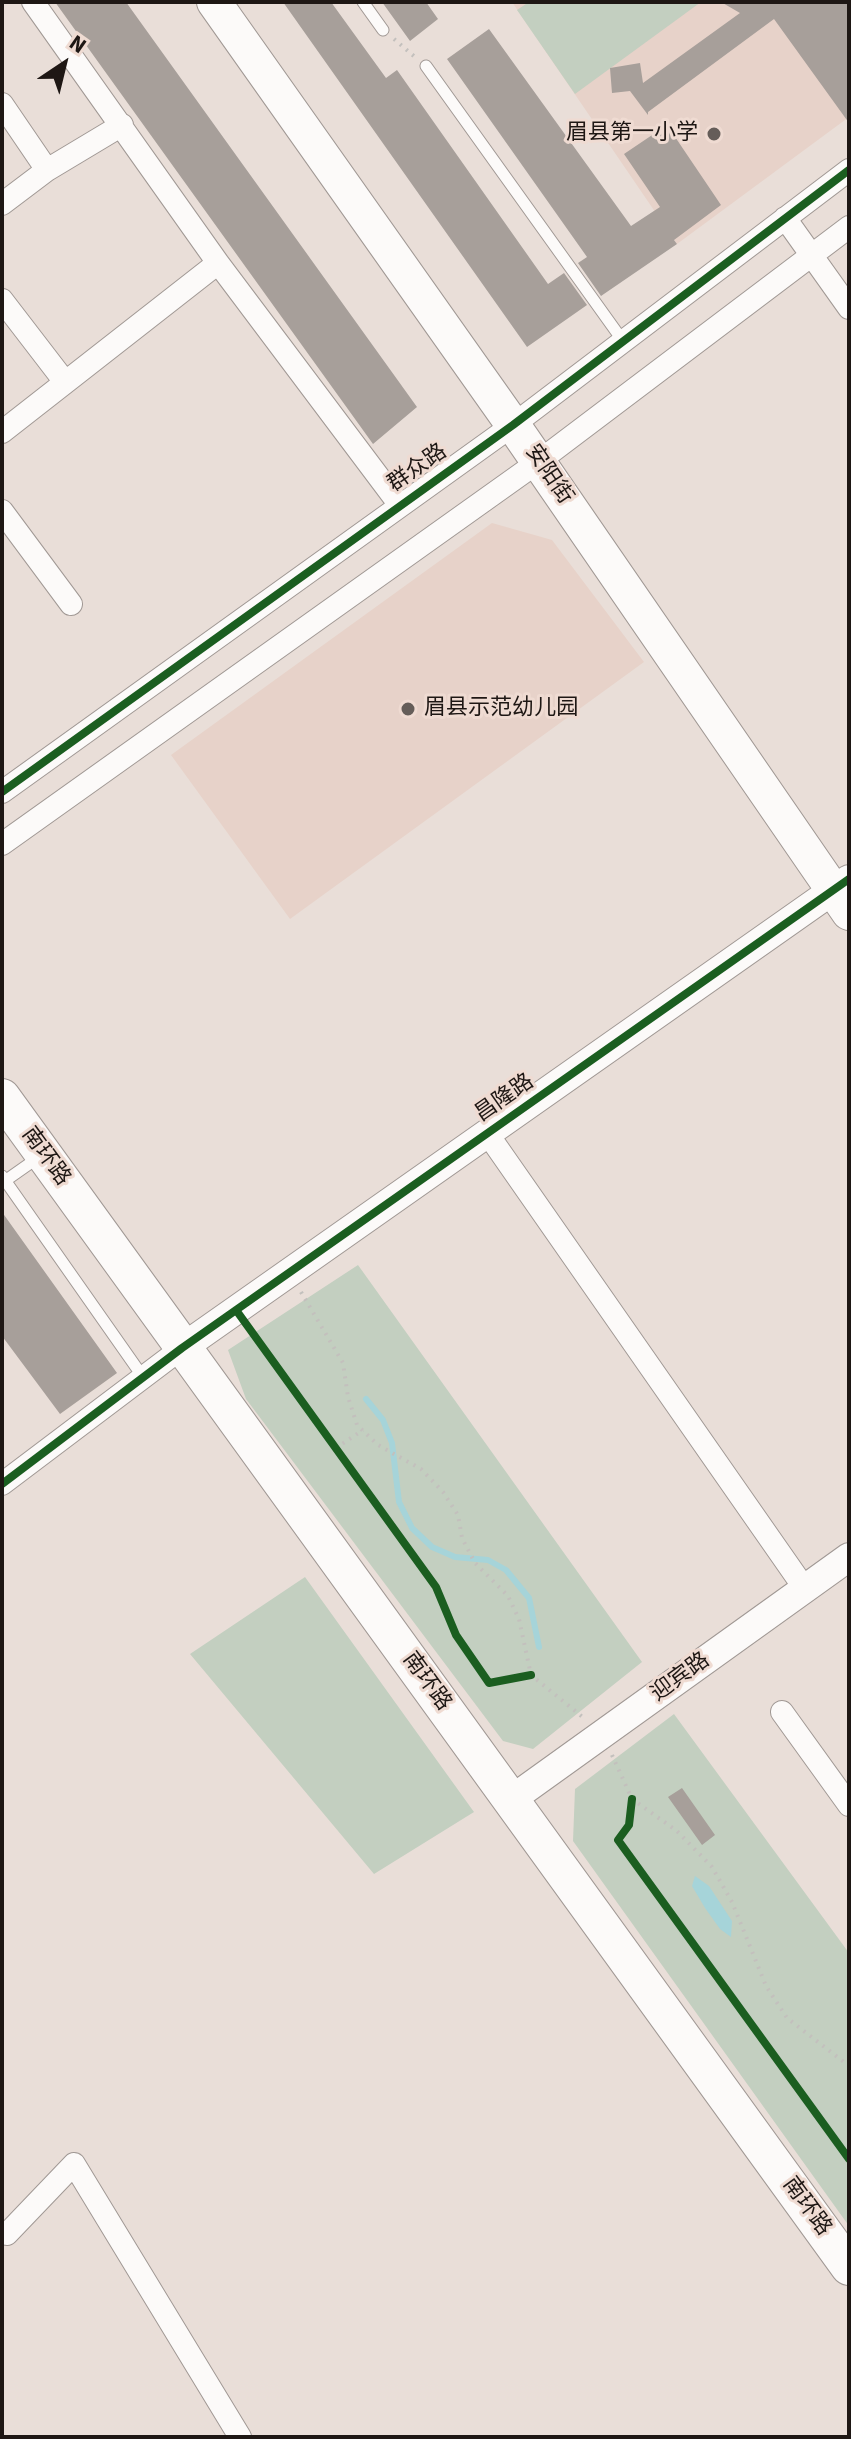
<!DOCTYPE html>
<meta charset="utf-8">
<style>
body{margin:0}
#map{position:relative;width:851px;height:2439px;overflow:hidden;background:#e9ded8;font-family:"Source Sans 3",sans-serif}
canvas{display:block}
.frame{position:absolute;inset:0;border:4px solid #1e1714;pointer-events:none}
.north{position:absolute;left:24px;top:24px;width:80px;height:80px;-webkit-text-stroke:6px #efdbd2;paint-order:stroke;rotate:35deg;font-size:22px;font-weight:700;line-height:32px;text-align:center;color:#1e1714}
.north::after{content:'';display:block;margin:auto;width:28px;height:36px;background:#1e1714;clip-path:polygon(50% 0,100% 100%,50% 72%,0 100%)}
</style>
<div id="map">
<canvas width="851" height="2439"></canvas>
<div class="frame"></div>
<div class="north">N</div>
</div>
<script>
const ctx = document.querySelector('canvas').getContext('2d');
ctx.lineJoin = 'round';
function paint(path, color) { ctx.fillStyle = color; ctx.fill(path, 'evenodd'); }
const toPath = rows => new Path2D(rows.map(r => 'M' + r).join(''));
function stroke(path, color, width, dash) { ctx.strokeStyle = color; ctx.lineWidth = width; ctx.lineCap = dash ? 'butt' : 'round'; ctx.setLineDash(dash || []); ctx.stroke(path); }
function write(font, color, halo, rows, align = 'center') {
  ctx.font = font + ' "Source Sans 3","Noto Sans SC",sans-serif'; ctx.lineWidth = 6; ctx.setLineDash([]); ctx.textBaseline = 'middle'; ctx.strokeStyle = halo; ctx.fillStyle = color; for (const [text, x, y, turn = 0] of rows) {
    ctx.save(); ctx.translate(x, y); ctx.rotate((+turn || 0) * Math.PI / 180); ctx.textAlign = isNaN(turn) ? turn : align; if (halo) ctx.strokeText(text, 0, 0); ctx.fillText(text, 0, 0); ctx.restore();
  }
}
paint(toPath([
 [512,2,800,2,849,117,677,244],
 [492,523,552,540,644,662,290,919,171,755]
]), '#e7d2c9');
paint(toPath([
 [529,2,701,2,575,94,517,10],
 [358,1265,642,1662,533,1749,503,1741,246,1399,228,1350],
 [305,1577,474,1812,374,1874,190,1654],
 [674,1714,849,1953,849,2226,573,1841,575,1789]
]), '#c3cfc0');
paint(toPath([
 [695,1876,709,1886,732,1921,731,1937,720,1929,705,1908,692,1886]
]), '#a6d4d9');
stroke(toPath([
 [366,1399,383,1420,392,1443,399,1502,412,1528,432,1547,455,1557,488,1560,506,1570,529,1598,539,1647]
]), '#a6d4d9', 6);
paint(toPath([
 [55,2,126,2,417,407,373,444],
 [283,2,331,2,386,78,397,70,548,284,564,273,587,305,527,347],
 [382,2,426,2,438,19,410,41],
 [721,2,849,2,849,123,774,19,648,112,648,115,630,91,612,93,610,68,640,63,643,83,740,13],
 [489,29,631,226,660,207,624,154,667,125,721,205,674,240,677,244,601,296,578,263,587,257,447,59],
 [2,1212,117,1373,60,1414,2,1336],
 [682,1788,715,1835,702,1845,668,1797]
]), '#a79f9a');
const service = toPath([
 [363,2,383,30],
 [426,66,623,341],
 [2,1176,143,1377],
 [2,1183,39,1157]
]);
const minor = toPath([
 [33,2,218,263,399,504],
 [2,104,47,170],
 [2,204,47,170,122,125],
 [785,218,849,308],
 [2,300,65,382],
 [2,432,218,263],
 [2,511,71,604],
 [2,792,513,425,849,170],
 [2,844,538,462,849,227],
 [487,1133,805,1589],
 [2,1484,182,1348],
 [782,1712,849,1805],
 [7,2234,74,2164,240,2437]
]);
const tertiary = toPath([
 [182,1348,849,879],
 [512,1799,849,1557]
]);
const primary = toPath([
 [214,2,513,425,849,913]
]);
const trunk = toPath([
 [2,1097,849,2267]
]);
stroke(service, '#a09894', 13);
stroke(minor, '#a09894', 24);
stroke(tertiary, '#a09894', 30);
stroke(primary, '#a09894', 36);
stroke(trunk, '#a09894', 38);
stroke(toPath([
 [394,39,415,57],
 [301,1292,343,1363,348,1397,357,1425,378,1445,421,1469,443,1492,458,1515,462,1538,475,1563,508,1596,519,1619,531,1675,585,1719],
 [336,1448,363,1430],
 [612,1755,632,1799,677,1831,712,1867,732,1902,766,1986,787,2018,849,2066],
 [845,2154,849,2153]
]), '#c3c0bd', 4, [2, 6]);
stroke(service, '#fcfaf9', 11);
stroke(minor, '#fcfaf9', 22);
stroke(tertiary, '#fcfaf9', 28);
stroke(primary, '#fcfaf9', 34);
stroke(trunk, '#fcfaf9', 36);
stroke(toPath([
 [2,792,513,425,849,170],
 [236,1310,436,1587,456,1635,489,1683,531,1675],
 [2,1484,182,1348,849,879],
 [632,1799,629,1825,618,1840,849,2159]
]), '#1b5e20', 8);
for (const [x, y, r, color] of [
 [714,134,8,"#655d59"],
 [408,709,8,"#655d59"]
]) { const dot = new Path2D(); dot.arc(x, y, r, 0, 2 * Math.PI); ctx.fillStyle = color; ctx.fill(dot); stroke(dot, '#efdbd2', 3); }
write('22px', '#1e1714', '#efdbd2', [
 ["眉县第一小学",698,134],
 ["眉县示范幼儿园",424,709,"left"]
], 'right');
write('22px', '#1e1714', '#efdbd2', [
 ["群众路",418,469,-35],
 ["安阳街",548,475,56],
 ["昌隆路",505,1099,-35],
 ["南环路",45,1157,54],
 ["迎宾路",681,1678,-36],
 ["南环路",426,1682,54],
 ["南环路",806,2207,54]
]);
</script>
